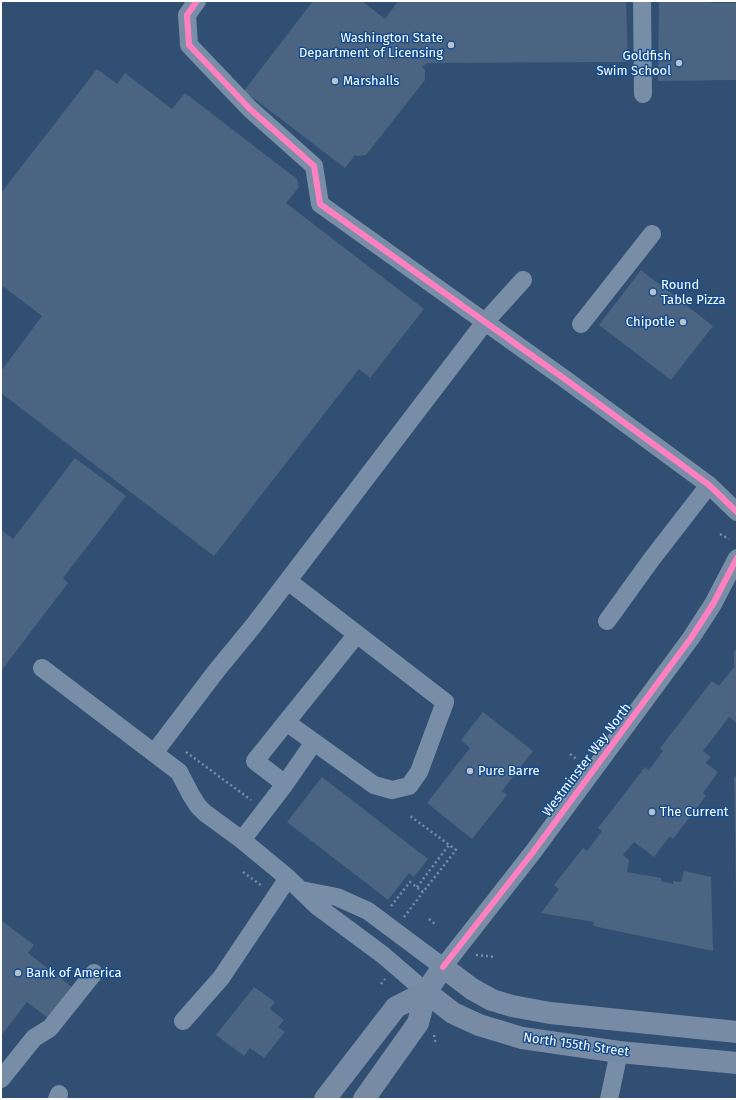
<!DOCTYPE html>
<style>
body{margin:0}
#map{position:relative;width:738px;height:1100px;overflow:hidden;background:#304f73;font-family:"Fira Sans",sans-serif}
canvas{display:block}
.frame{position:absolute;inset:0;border:2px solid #fff;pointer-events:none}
</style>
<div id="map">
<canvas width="738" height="1100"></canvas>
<div class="frame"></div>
</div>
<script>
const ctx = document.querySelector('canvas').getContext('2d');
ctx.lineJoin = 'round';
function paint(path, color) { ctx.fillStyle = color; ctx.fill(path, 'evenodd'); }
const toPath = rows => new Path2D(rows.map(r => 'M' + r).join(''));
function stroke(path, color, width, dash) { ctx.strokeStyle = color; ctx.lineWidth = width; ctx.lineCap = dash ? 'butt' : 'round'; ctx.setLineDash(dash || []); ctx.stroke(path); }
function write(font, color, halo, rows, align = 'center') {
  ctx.font = font + ' "Fira Sans",sans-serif'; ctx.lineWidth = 3; ctx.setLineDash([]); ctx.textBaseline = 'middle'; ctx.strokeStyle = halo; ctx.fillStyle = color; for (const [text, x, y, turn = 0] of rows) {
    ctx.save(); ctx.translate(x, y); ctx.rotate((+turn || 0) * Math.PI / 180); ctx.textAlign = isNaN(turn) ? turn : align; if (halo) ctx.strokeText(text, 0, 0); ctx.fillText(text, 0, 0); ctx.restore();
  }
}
paint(toPath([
 [313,1,362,1,385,19,398,1,626,1,628,62,427,63,422,67,425,70,425,80,366,155,358,156,355,155,345,168,244,91],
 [659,1,710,1,710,3,737,3,737,80,658,81],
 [97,69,117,84,125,73,172,109,185,93,297,179,299,187,286,203,424,309,370,378,359,369,214,556,1,393,1,371,42,316,1,285,1,193],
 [641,270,713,326,671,380,599,325],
 [75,458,126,496,63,578,68,583,1,671,1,530,13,539],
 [737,648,737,723,729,717,703,751,711,757,706,763,718,772,703,793,706,796,673,839,670,836,654,857,634,842,623,855,629,860,627,872,661,878,661,881,673,884,673,881,681,882,684,871,711,877,713,951,593,926,594,922,541,913,559,889,554,885,583,848,587,851,602,831,598,828,645,767,649,770,663,751,660,748,712,681,719,686,734,667,734,652],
 [483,712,533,751,502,791,507,795,472,839,427,803,470,748,461,740],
 [737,776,737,893,736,893,734,777],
 [322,777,428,859,414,877,409,873,388,900,287,822],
 [1,920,34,945,28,953,72,987,48,1018,27,1002,1,1036],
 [254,987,275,1002,270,1009,284,1020,278,1027,285,1032,264,1058,250,1048,244,1056,216,1035]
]), '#4b6481');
stroke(toPath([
 [720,534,729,539],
 [186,752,251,800],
 [570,754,578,760],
 [243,872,262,886],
 [417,887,449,845],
 [391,906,410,882,423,892,456,850,409,815],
 [404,917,423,892],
 [429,919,436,925],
 [476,955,495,957],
 [381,984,385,979],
 [434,1035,436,1045]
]), '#778ea6', 2.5, [2, 3]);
stroke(toPath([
 [197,1,187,15,189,45,250,109,314,166,320,204,569,382,709,485,737,512],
 [642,1,643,94],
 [581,324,652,234],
 [607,621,651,560,709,485],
 [42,668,179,772,191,795,198,806,205,813,242,840,288,878,317,906,383,955,426,992],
 [286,722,374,785,392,790,409,786,419,772,445,702,288,581],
 [154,753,217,670,254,625,485,322,523,280],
 [285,784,314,742],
 [242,840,285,784,255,761,357,634],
 [301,890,337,897,368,911,443,967,533,852,691,638,713,604,737,558],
 [183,1021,221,978,288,878],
 [1,1079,34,1038,50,1028,94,973],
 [57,1099,59,1094],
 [609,1099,619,1052]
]), '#778ea6', 18);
stroke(toPath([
 [426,992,453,1013,479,1025,522,1038,619,1052,737,1063],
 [325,1099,396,1007,426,992],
 [364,1099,418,1023,426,992,443,967,472,989,492,1000,512,1006,550,1013,737,1032]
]), '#778ba5', 22);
stroke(toPath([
 [197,1,187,15,189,45,250,109,314,166,320,204,569,382,709,485,737,512],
 [443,967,533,852,691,638,713,604,737,558]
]), '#ff80c0', 6);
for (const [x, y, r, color] of [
 [451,45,4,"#b7c1ce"],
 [679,63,4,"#b7c1ce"],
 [335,81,4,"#b7c1ce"],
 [653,292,4,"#b7c1ce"],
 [683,322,4,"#b7c1ce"],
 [470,771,4,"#b7c1ce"],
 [652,812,4,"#b7c1ce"],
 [18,973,4,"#b7c1ce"]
]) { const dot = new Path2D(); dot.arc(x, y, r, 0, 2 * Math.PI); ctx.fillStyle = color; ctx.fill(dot); stroke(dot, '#154d8e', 1.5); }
write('13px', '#fff', '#154d8e', [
 ["Washington State",443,38,"right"],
 ["Department of Licensing",443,53,"right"],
 ["Goldfish",671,56,"right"],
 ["Swim School",671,71,"right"],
 ["Marshalls",343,81],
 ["Round",661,285],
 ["Table Pizza",661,300],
 ["Chipotle",675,322,"right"],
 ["Pure Barre",478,771],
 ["The Current",660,812],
 ["Bank of America",26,973]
], 'left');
write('13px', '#fff', '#154d8e', [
 ["Westminster Way North",587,760,-53],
 ["North 155th Street",576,1045,8]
]);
</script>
